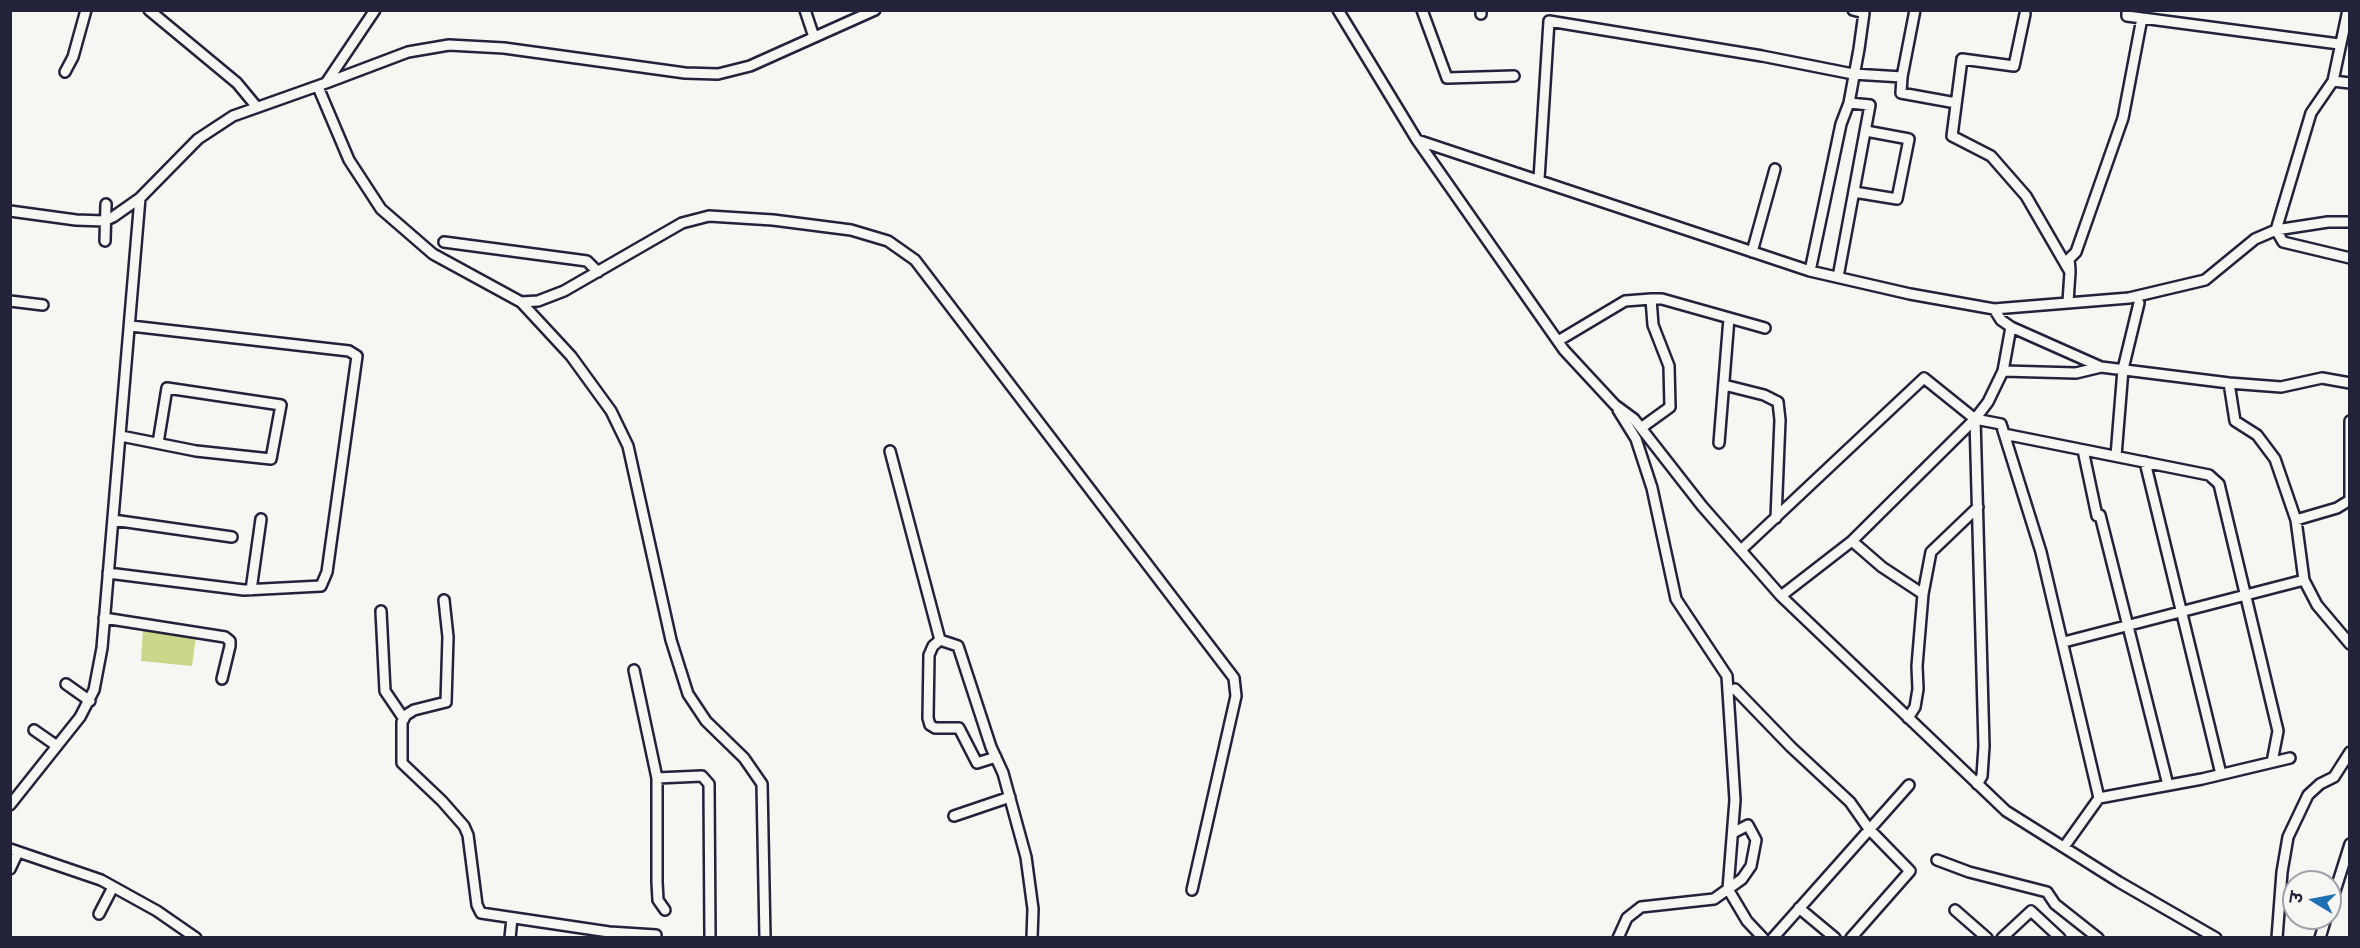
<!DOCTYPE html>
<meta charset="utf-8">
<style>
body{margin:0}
#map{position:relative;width:2360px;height:948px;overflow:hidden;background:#f6f6f2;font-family:"Patrick Hand","Playpen Sans Deva",sans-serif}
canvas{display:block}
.frame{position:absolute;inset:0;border:12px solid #22223b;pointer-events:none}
.north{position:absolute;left:2282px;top:870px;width:60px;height:60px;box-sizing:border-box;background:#f6f6f2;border:2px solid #a1a1a9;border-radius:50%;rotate:280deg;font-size:16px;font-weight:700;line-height:24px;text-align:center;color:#22223b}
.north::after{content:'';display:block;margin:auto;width:21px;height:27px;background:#1f6fb2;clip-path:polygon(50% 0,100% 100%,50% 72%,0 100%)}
</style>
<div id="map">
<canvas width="2360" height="948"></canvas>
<div class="frame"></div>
<div class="north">उ</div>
</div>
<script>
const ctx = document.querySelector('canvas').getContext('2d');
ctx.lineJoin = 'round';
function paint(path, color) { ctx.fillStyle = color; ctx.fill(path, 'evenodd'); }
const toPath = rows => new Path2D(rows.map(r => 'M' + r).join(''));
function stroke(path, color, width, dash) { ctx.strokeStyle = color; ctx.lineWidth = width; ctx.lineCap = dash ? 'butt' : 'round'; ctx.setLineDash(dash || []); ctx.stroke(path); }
paint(toPath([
 [143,629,196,637,192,666,141,661]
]), '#cad78b');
const minor = toPath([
 [149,10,237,83,256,106],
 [805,10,814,37],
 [1338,10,1417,140,1564,350,1615,405,1634,419,1702,506,1781,596,2006,811,2119,882,2216,938],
 [1422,10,1447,78,1514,76],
 [2127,10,2127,16,2339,44],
 [2348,10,2333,81,2350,83],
 [1481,14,1481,10],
 [2025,14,2014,66,1962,59,1952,136,1991,156,2026,196,2070,272,2068,302],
 [65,72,73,57,86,10],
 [1902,77,1915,10],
 [326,83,408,52,449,45,504,48,685,73,718,74,750,66,875,10],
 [318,87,349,160,381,209,433,254,521,302,571,356,611,411,628,446,671,640,688,694,706,721,744,758,762,784,765,938],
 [1417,140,1810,271,1910,294,1994,309,2129,298,2205,280,2255,239,2276,230,2311,113,2333,81],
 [1539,179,1549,21,1762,56,1853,74,1902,77,1901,93,1956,103],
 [1854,192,1897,199,1909,139,1866,131],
 [10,211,76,220,104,221,113,217,140,198,198,139,233,116,326,83,375,10],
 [2350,222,2328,222,2276,230,2283,242,2350,258],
 [105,241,106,204],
 [444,242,587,261,598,272],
 [1752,252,1775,169],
 [2070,270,2069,259,2076,252,2123,118,2142,18],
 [1810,271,1841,124,1849,103,1859,49,1864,13,1853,10],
 [1838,277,1870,105,1849,103],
 [10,301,43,305],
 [521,302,538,301,564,291,682,223,709,216,773,220,851,230,888,241,915,260,1234,678,1236,696,1192,890],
 [1994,309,2001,320,2011,327,2101,367,2229,383,2281,387,2322,378,2350,383],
 [1558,341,1625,301,1651,299],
 [2003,371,2076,373,2101,367],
 [2229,383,2235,421,2257,435,2275,459,2296,520,2304,580,2317,605,2350,644],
 [1724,385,1764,395,1778,402,1780,420,1776,518],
 [1618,410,1636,439,1652,488,1676,599,1727,676,1735,800,1728,889,1747,921,1763,938],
 [1975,419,1984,746,1982,776,1977,784],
 [2350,421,2350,497],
 [1641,428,1670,407,1669,366,1653,325,1651,299,1662,299,1765,328],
 [2004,434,2209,475,2219,484,2278,731,2272,762],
 [121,436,196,451,271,459,281,405,167,388,158,443],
 [1719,443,1729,318],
 [2083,450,2097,516],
 [890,451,940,640,958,646,991,747,1003,773,1026,857,1033,909,1032,938],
 [2116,456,2123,369,2139,303],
 [2145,462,2221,774],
 [2100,515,2168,785],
 [113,520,232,537],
 [2296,520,2337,508,2350,500],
 [1852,541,1882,567,1923,594,1917,666,1918,689,1915,707,1908,718],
 [1741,550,1924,378,1975,419,2001,424,2041,552,2099,798,2202,779,2290,758],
 [108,573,244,590,321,586,327,572,357,356,349,351,131,326],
 [251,590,261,519],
 [1923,594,1931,552,1978,507],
 [1781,596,1852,541,1975,419,1988,402,2003,371,2011,327],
 [444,600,448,637,446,702,414,710,406,715,402,722,402,763,442,801,464,826,468,835,477,905,481,913,609,932,656,935],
 [381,611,385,691,404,719],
 [104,618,225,637,230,641,230,646,222,679],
 [940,640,933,646,929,655,928,718,930,725,935,728,959,728,977,763,996,757],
 [2064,642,2304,580],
 [634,670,657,778,702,776,709,784,710,938],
 [66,684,90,701],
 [1735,689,1791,747,1850,802,1869,829,1910,871,1851,938],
 [34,730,57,746],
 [657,778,657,882,658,900,665,910],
 [10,805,80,717,94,690,102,648,140,198],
 [954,816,1010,797],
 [2064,847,2099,798],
 [10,849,101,880,157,911,196,938],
 [1937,860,1969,872,2047,892,2055,904,2098,938],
 [10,869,18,852],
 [2330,907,2350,844],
 [1799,908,1835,938],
 [1955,910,1987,938],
 [99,914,113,887],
 [510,938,512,918],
 [1618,938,1627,918,1641,907,1714,899,1742,879,1751,866,1756,840,1748,825,1733,833],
 [1773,938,1909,785],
 [2002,938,2031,911,2060,938],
 [2277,938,2282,872,2288,837,2308,795,2320,784,2334,777,2350,752],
 [2320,938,2326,918]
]);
stroke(minor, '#22223b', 14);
stroke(minor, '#f6f6f2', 9);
</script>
